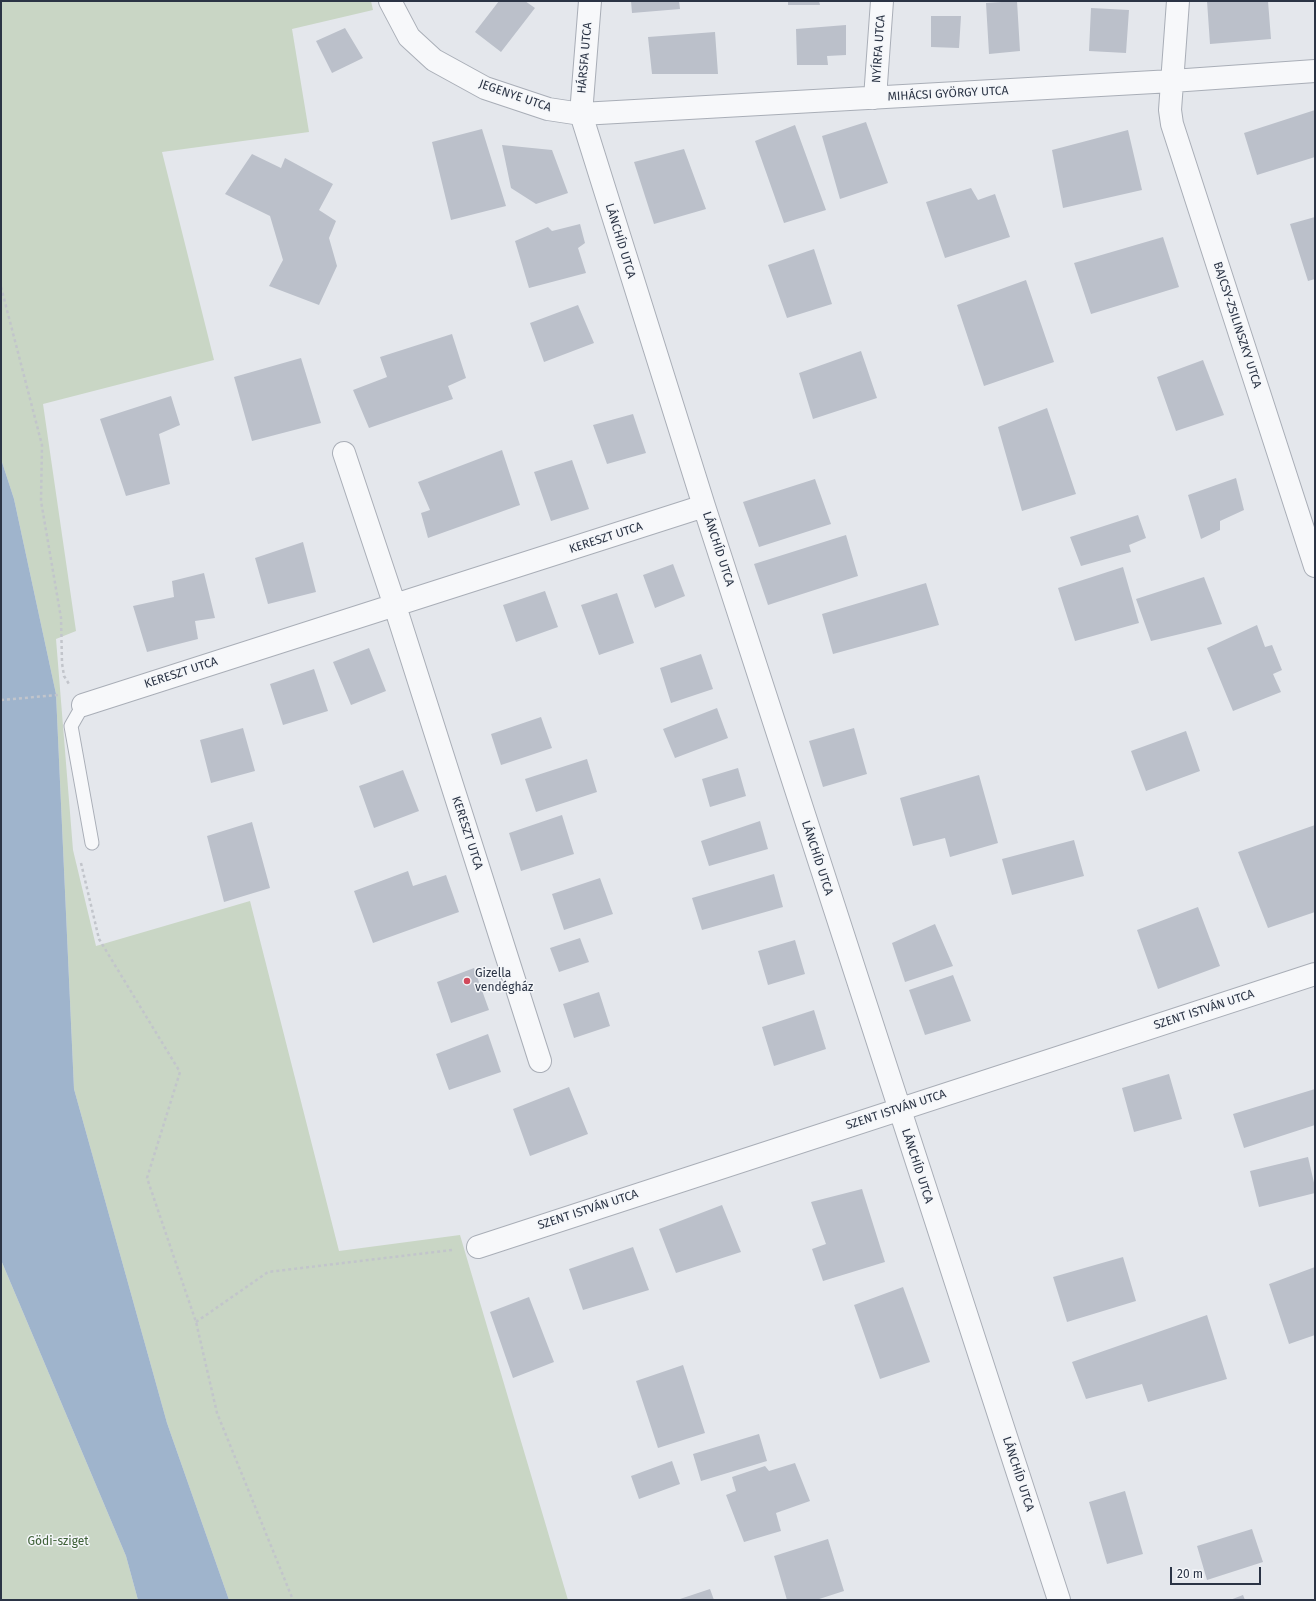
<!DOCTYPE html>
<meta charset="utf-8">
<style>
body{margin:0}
#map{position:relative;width:1316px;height:1601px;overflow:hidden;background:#e4e7ec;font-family:"Fira Sans",sans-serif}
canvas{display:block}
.frame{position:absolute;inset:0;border:2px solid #2b3445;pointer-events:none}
.scale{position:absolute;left:1170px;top:1567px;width:91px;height:18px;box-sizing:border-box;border:2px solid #2b3445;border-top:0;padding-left:5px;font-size:12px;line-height:14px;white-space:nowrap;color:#2b3445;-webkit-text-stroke:3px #f4f6f9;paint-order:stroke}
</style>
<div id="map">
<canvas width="1316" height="1601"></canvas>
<div class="frame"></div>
<div class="scale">20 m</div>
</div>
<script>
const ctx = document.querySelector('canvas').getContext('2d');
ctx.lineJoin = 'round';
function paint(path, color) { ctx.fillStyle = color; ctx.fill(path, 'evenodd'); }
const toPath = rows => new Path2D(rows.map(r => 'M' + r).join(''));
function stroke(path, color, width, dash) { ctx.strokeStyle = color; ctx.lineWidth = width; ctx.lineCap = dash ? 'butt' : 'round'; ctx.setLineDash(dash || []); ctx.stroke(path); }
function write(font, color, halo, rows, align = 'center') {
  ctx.font = font + ' "Fira Sans",sans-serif'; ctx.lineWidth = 3; ctx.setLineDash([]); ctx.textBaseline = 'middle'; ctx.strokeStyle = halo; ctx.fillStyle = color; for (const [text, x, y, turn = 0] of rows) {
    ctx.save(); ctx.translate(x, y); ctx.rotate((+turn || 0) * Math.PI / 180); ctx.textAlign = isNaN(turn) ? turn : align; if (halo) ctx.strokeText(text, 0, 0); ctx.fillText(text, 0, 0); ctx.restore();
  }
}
paint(toPath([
 [1,1,371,1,373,10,292,29,309,132,162,152,214,360,43,404,76,631,56,639,73,850,96,946,250,901,339,1251,460,1235,568,1600,229,1600,167,1423,74,1089,56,694,14,499,1,459],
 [1,1260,126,1556,138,1600,1,1600]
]), '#c9d6c5');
paint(toPath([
 [1,459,14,499,56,694,74,1089,167,1423,229,1600,138,1600,126,1556,1,1260]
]), '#9fb4cc');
paint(toPath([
 [499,1,525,1,535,8,501,52,475,32],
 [631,1,679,1,680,9,632,13],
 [788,1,819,1,820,5,788,5],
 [1017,1,1020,51,989,54,986,3],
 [1207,1,1268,1,1271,39,1210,44],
 [1091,8,1129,10,1126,53,1089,51],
 [931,16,961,16,959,48,931,47],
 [846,25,846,55,827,56,828,65,797,65,796,29],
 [345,28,363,58,332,73,316,41],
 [715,32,718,74,652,74,648,37],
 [1315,110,1315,157,1257,175,1244,133],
 [866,122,888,183,840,199,822,136],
 [795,125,826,210,784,223,755,141],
 [482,129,506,206,451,220,432,142],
 [1128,130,1142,190,1063,208,1052,150],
 [502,145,552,150,568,193,536,204,511,188],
 [684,149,706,209,654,224,634,162],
 [252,154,281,168,285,158,333,184,319,210,336,221,329,238,337,266,319,305,269,286,283,260,270,216,225,194],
 [971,188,978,200,995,194,1010,237,945,258,926,202],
 [1315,217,1315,279,1308,281,1290,224],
 [580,224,585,243,578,248,586,273,529,288,515,241,548,227,552,231],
 [1163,237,1179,287,1091,314,1074,263],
 [814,249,832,304,787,318,768,265],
 [1026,280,1054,362,984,386,957,305],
 [578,305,594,343,544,362,530,323],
 [452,334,466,378,448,386,453,399,369,428,353,390,387,377,380,357],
 [861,351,877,398,813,419,799,373],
 [301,358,321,423,252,441,234,377],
 [1203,360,1224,415,1176,431,1157,377],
 [171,396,180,425,159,434,170,484,126,496,100,419],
 [1047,408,1076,494,1022,511,998,427],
 [633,414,646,453,607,464,593,425],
 [502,450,520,505,428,538,421,513,430,510,418,482],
 [572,460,589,509,551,521,534,472],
 [1236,478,1244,510,1220,521,1220,530,1201,539,1188,495],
 [815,479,831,524,759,547,743,502],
 [1138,515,1146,538,1129,545,1131,552,1081,566,1070,537],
 [846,535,858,576,768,605,754,564],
 [303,542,316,592,268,604,255,558],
 [673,564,685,596,655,608,643,575],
 [1123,567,1139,623,1075,641,1058,588],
 [204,573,215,618,195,621,198,639,147,652,133,606,174,597,172,581],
 [1204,577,1222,624,1151,641,1136,599],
 [926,583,939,625,833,654,822,614],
 [545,591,558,627,516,642,503,605],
 [617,593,634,643,599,655,581,605],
 [1257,625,1265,647,1272,645,1282,670,1273,674,1281,692,1233,711,1207,648],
 [369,648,386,691,351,705,333,662],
 [701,654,713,689,671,703,660,668],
 [314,669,328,711,283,725,270,684],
 [717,708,728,738,675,758,663,729],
 [541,717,552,748,501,765,491,734],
 [243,728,255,771,211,783,200,740],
 [854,728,867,774,823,787,809,741],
 [1186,731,1200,771,1146,791,1131,751],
 [587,759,597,792,536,812,525,779],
 [738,768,746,796,710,807,702,779],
 [403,770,419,811,374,828,359,786],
 [979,775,998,843,950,857,945,838,913,846,900,798],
 [562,815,574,854,521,871,509,833],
 [760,821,768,849,709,866,701,841],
 [252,822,270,888,224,902,207,836],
 [1315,825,1315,912,1268,928,1238,852],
 [1074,840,1084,876,1012,895,1002,859],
 [408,871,413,886,446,875,459,912,373,943,354,891],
 [774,874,783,907,702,930,692,898],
 [600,878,613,914,564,930,552,894],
 [1198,907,1220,966,1158,989,1137,930],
 [935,924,953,966,905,982,892,943],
 [580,938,589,962,559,972,550,948],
 [795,940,805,974,768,985,758,951],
 [474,968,489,1010,451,1023,437,982],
 [953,975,971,1021,925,1035,909,990],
 [599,992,610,1026,574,1038,563,1004],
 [814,1010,826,1049,774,1066,762,1027],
 [488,1034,501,1072,449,1090,436,1054],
 [1169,1074,1182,1119,1134,1132,1122,1088],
 [569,1087,588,1134,530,1156,513,1109],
 [1315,1089,1315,1125,1244,1148,1233,1114],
 [1308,1157,1315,1187,1315,1193,1259,1207,1250,1171],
 [862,1189,885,1262,823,1281,812,1249,826,1244,811,1202],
 [722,1205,741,1252,676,1273,659,1229],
 [633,1247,649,1290,583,1310,569,1269],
 [1123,1257,1136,1301,1067,1322,1053,1277],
 [1315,1267,1315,1335,1289,1344,1269,1284],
 [903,1287,930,1362,880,1379,854,1305],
 [529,1297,554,1362,513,1378,490,1312],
 [1207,1315,1227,1379,1148,1402,1142,1384,1086,1399,1072,1362],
 [683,1365,705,1433,658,1448,636,1381],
 [759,1434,767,1461,701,1481,693,1454],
 [672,1461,680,1484,639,1499,631,1476],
 [795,1463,810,1501,776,1513,781,1531,744,1542,726,1495,736,1491,732,1477,765,1466,769,1471],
 [1125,1491,1143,1554,1107,1564,1089,1502],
 [1252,1529,1263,1562,1207,1580,1197,1546],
 [828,1539,844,1591,816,1600,787,1600,774,1556],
 [710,1589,714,1600,677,1600],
 [1243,1595,1245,1600,1230,1600]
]), '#bbc0ca');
const lane = toPath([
 [83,705,71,726,92,843]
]);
const street = toPath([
 [390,1,409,37,434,60,485,88,548,109,581,114,1172,81,1315,71],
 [590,1,581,114,704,506,1059,1600],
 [1178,1,1170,110,1172,124,1315,566],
 [875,98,882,1],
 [344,453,395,606,540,1061],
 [83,705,704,506],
 [478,1247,1315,974]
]);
stroke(lane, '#a9aeb7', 15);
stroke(street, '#a9aeb7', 24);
stroke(toPath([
 [1,287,42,445,41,501,61,618,62,663,64,676,69,684],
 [1,700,58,695],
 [81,863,99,939,180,1072,147,1178,196,1322,217,1413,293,1600],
 [196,1322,268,1272,452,1250]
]), '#c2c5cb', 2.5, [3, 3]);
stroke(lane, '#f7f8fa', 13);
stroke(street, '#f7f8fa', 22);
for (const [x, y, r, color] of [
 [467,981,4,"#d1495b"]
]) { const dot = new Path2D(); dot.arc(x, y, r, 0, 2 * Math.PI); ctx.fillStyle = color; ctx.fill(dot); stroke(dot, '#f4f6f9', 1.5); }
write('12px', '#2b3445', '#f4f6f9', [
 ["NYÍRFA UTCA",879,49,-86],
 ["HÁRSFA UTCA",585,58,-85],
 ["MIHÁCSI GYÖRGY UTCA",948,94,-3],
 ["JEGENYE UTCA",515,96,19],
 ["LÁNCHÍD UTCA",620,241,73],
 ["BAJCSY-ZSILINSZKY UTCA",1237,325,72],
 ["KERESZT UTCA",606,538,-18],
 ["LÁNCHÍD UTCA",718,549,72],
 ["KERESZT UTCA",181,673,-18],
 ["KERESZT UTCA",467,833,72],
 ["LÁNCHÍD UTCA",817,858,72],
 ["SZENT ISTVÁN UTCA",1204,1010,-18],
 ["SZENT ISTVÁN UTCA",896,1110,-18],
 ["LÁNCHÍD UTCA",917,1166,72],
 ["SZENT ISTVÁN UTCA",588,1210,-18],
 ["LÁNCHÍD UTCA",1018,1474,72]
]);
write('12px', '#2b3445', '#f4f6f9', [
 ["Gizella",475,974],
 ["vendégház",475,988]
], 'left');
write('12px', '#3f6138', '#f4f6f9', [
 ["Gödi-sziget",58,1542]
]);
</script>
